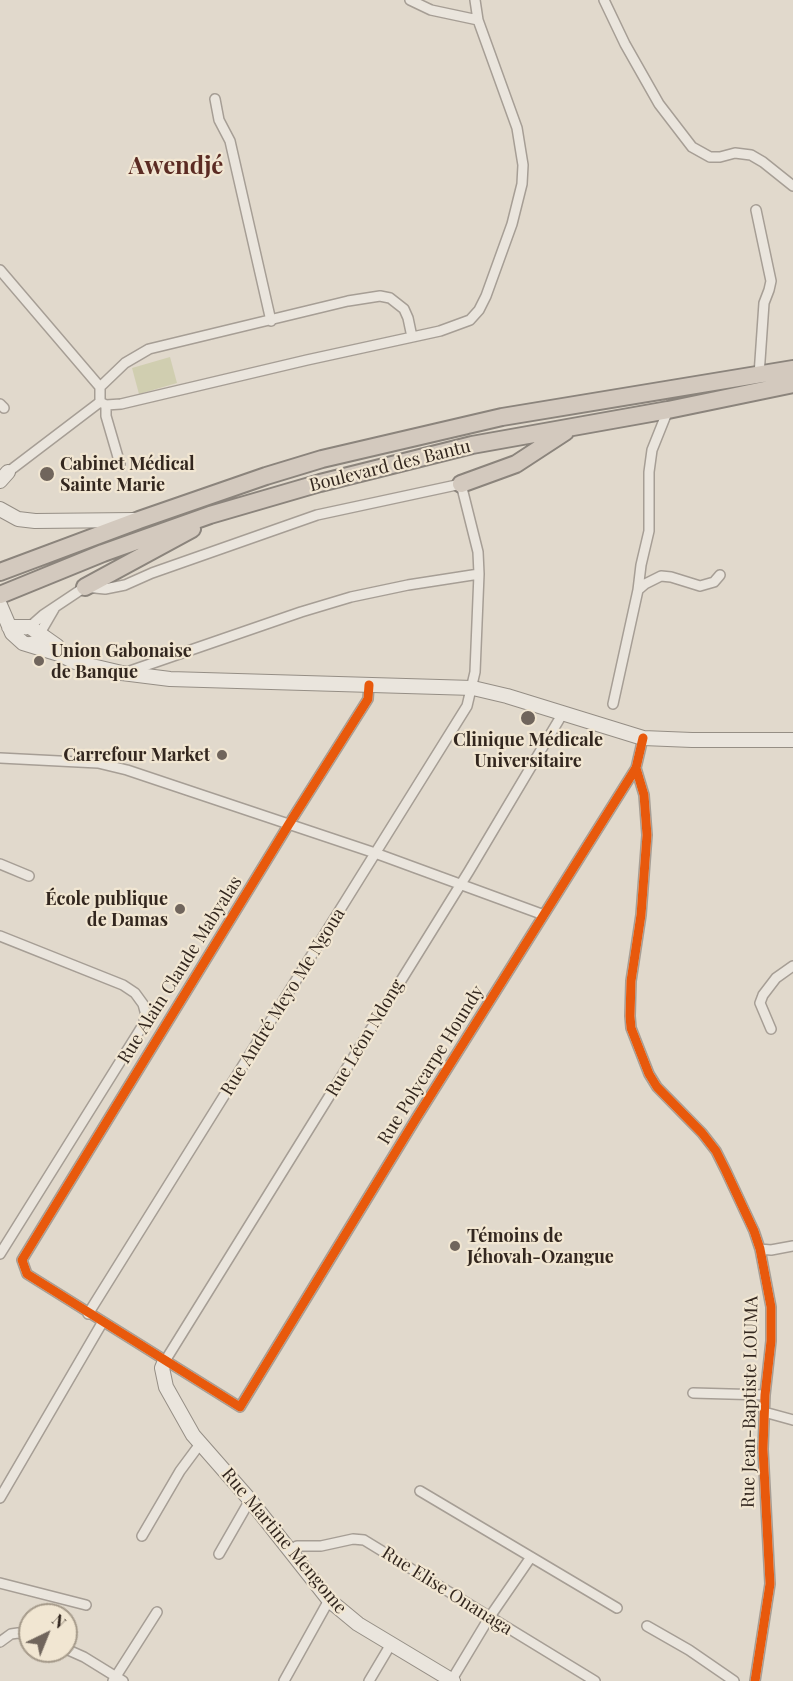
<!DOCTYPE html>
<meta charset="utf-8">
<style>
body{margin:0}
#map{position:relative;width:793px;height:1681px;overflow:hidden;background:#e1d9cc;font-family:"Playfair Display",serif}
canvas{display:block}
.north{position:absolute;left:18px;top:1603px;width:60px;height:60px;box-sizing:border-box;background:#f1e6d2;border:2px solid #a59a8a;border-radius:50%;rotate:43deg;font-size:16px;font-weight:700;line-height:24px;text-align:center;color:#33271f}
.north::after{content:'';display:block;margin:auto;width:21px;height:27px;background:#70655c;clip-path:polygon(50% 0,100% 100%,50% 72%,0 100%)}
</style>
<div id="map">
<canvas width="793" height="1681"></canvas>
<div class="north">N</div>
</div>
<script>
const ctx = document.querySelector('canvas').getContext('2d');
ctx.lineJoin = 'round';
function paint(path, color) { ctx.fillStyle = color; ctx.fill(path, 'evenodd'); }
const toPath = rows => new Path2D(rows.map(r => 'M' + r).join(''));
function stroke(path, color, width, dash) { ctx.strokeStyle = color; ctx.lineWidth = width; ctx.lineCap = dash ? 'butt' : 'round'; ctx.setLineDash(dash || []); ctx.stroke(path); }
function write(font, color, halo, rows, align = 'center') {
  ctx.font = font + ' "Playfair Display",serif'; ctx.lineWidth = 4.5; ctx.setLineDash([]); ctx.textBaseline = 'middle'; ctx.strokeStyle = halo; ctx.fillStyle = color; for (const [text, x, y, turn = 0] of rows) {
    ctx.save(); ctx.translate(x, y); ctx.rotate((+turn || 0) * Math.PI / 180); ctx.textAlign = isNaN(turn) ? turn : align; if (halo) ctx.strokeText(text, 0, 0); ctx.fillText(text, 0, 0); ctx.restore();
  }
}
paint(toPath([
 [170,357,177,383,139,394,132,368]
]), '#d0ceb0');
const street = toPath([
 [410,0,431,10,478,20],
 [604,0,625,44,659,104,692,147,710,157,720,157,735,153,751,155,763,162,793,186],
 [215,99,219,120,230,141,271,321],
 [756,210,771,281,769,290,764,303,759,375],
 [0,270,100,387],
 [100,402,106,405,121,404,307,360,440,331,470,320,479,310,486,296,512,224,522,184,523,165,517,128,478,20,475,0],
 [100,402,100,387,125,363,149,349,348,301,380,296,390,298,404,309,408,318,412,337],
 [0,404,4,408],
 [106,405,106,416,120,464],
 [8,472,100,402],
 [638,590,645,584,661,576,671,577,700,586,714,582,720,575],
 [26,630,43,615,85,587,105,589,125,585,152,573,317,515,461,484,478,552,479,574,475,672,467,706,88,1314],
 [24,643,36,640,54,609],
 [127,672,301,612,351,597,408,585,479,574],
 [369,685,368,699,289,824,22,1260,27,1274,240,1407,417,1117,636,768,643,738],
 [613,704,638,590,641,565,649,531,649,472,652,450,668,410],
 [0,758,98,763,127,770,375,853,544,915],
 [636,768,644,795,647,835,641,915,631,981,630,1016,631,1028,649,1074,657,1087,702,1133,716,1151,726,1171,754,1231,760,1249,771,1307,771,1341,765,1395,763,1449,770,1584,755,1681],
 [0,864,29,876],
 [0,936,123,985,135,993,143,1004,146,1015,143,1025,0,1254],
 [771,1029,760,1003,763,995,776,978,793,966],
 [760,1249,771,1250,793,1246],
 [165,1361,469,871,563,713],
 [693,1393,765,1395],
 [764,1412,793,1420],
 [420,1491,617,1608],
 [0,1498,102,1323],
 [142,1536,180,1471,200,1444],
 [290,1550,297,1546,321,1546,353,1539,364,1540,595,1681],
 [219,1554,250,1500],
 [0,1583,86,1605],
 [647,1626,689,1650,734,1681],
 [0,1642,11,1634,18,1633,30,1636],
 [66,1649,84,1657,123,1681],
 [113,1681,157,1612],
 [284,1681,329,1600],
 [369,1681,391,1644],
 [451,1681,489,1618,531,1557]
]);
const secondary = toPath([
 [0,481,8,472],
 [0,509,18,519,35,521,134,520],
 [0,605,12,633,23,643,59,654,75,662,122,673,170,679,473,688,507,696,643,738,692,740,793,740],
 [9,627,30,627,57,646,63,656],
 [165,1361,162,1368,166,1387,193,1435,250,1500,329,1600,358,1624,453,1681]
]);
const highway = toPath([
 [461,484,516,464,565,432],
 [0,572,139,520,266,476,322,459,502,417,793,369],
 [85,587,192,529],
 [0,595,103,553,210,515,320,483,472,445,668,410,793,384]
]);
stroke(street, '#a69e95', 12);
stroke(secondary, '#958e85', 16);
stroke(highway, '#8b847c', 20);
stroke(street, '#eae5dd', 9);
stroke(secondary, '#eae5dd', 14);
stroke(highway, '#d3c9be', 16);
stroke(toPath([
 [369,685,368,699,289,824,22,1260,27,1274,240,1407,417,1117,636,768,643,738],
 [636,768,644,795,647,835,641,915,631,981,630,1016,631,1028,649,1074,657,1087,702,1133,716,1151,726,1171,754,1231,760,1249,771,1307,771,1341,765,1395,763,1449,770,1584,755,1681]
]), '#e8590c', 9);
for (const [x, y, r, color] of [
 [47,474,8,"#70655c"],
 [39,661,6,"#70655c"],
 [528,718,8,"#70655c"],
 [222,755,6,"#70655c"],
 [180,909,6,"#70655c"],
 [455,1246,6,"#70655c"]
]) { const dot = new Path2D(); dot.arc(x, y, r, 0, 2 * Math.PI); ctx.fillStyle = color; ctx.fill(dot); stroke(dot, '#f1e6d2', 2); }
write('bold 18px', '#33271f', '#f1e6d2', [
 ["Cabinet Médical",60,464],
 ["Sainte Marie",60,485],
 ["Union Gabonaise",51,651],
 ["de Banque",51,672],
 ["Clinique Médicale",528,740,"center"],
 ["Universitaire",528,761,"center"],
 ["Carrefour Market",210,755,"right"],
 ["École publique",168,899,"right"],
 ["de Damas",168,920,"right"],
 ["Témoins de",467,1236],
 ["Jéhovah-Ozangue",467,1257]
], 'left');
write('18px', '#33271f', '#f1e6d2', [
 ["Boulevard des Bantu",390,466,-14],
 ["Rue Alain Claude Mabyalas",180,970,-58],
 ["Rue André Meyo Me Ngoua",283,1002,-58],
 ["Rue Léon Ndong",365,1038,-59],
 ["Rue Polycarpe Houndy",431,1065,-58],
 ["Rue Jean-Baptiste LOUMA",750,1402,-89],
 ["Rue Martine Mengome",284,1541,50],
 ["Rue Elise Onanaga",447,1591,32]
]);
write('bold 24px', '#5b2b23', '#f1e6d2', [
 ["Awendjé",176,167]
]);
</script>
